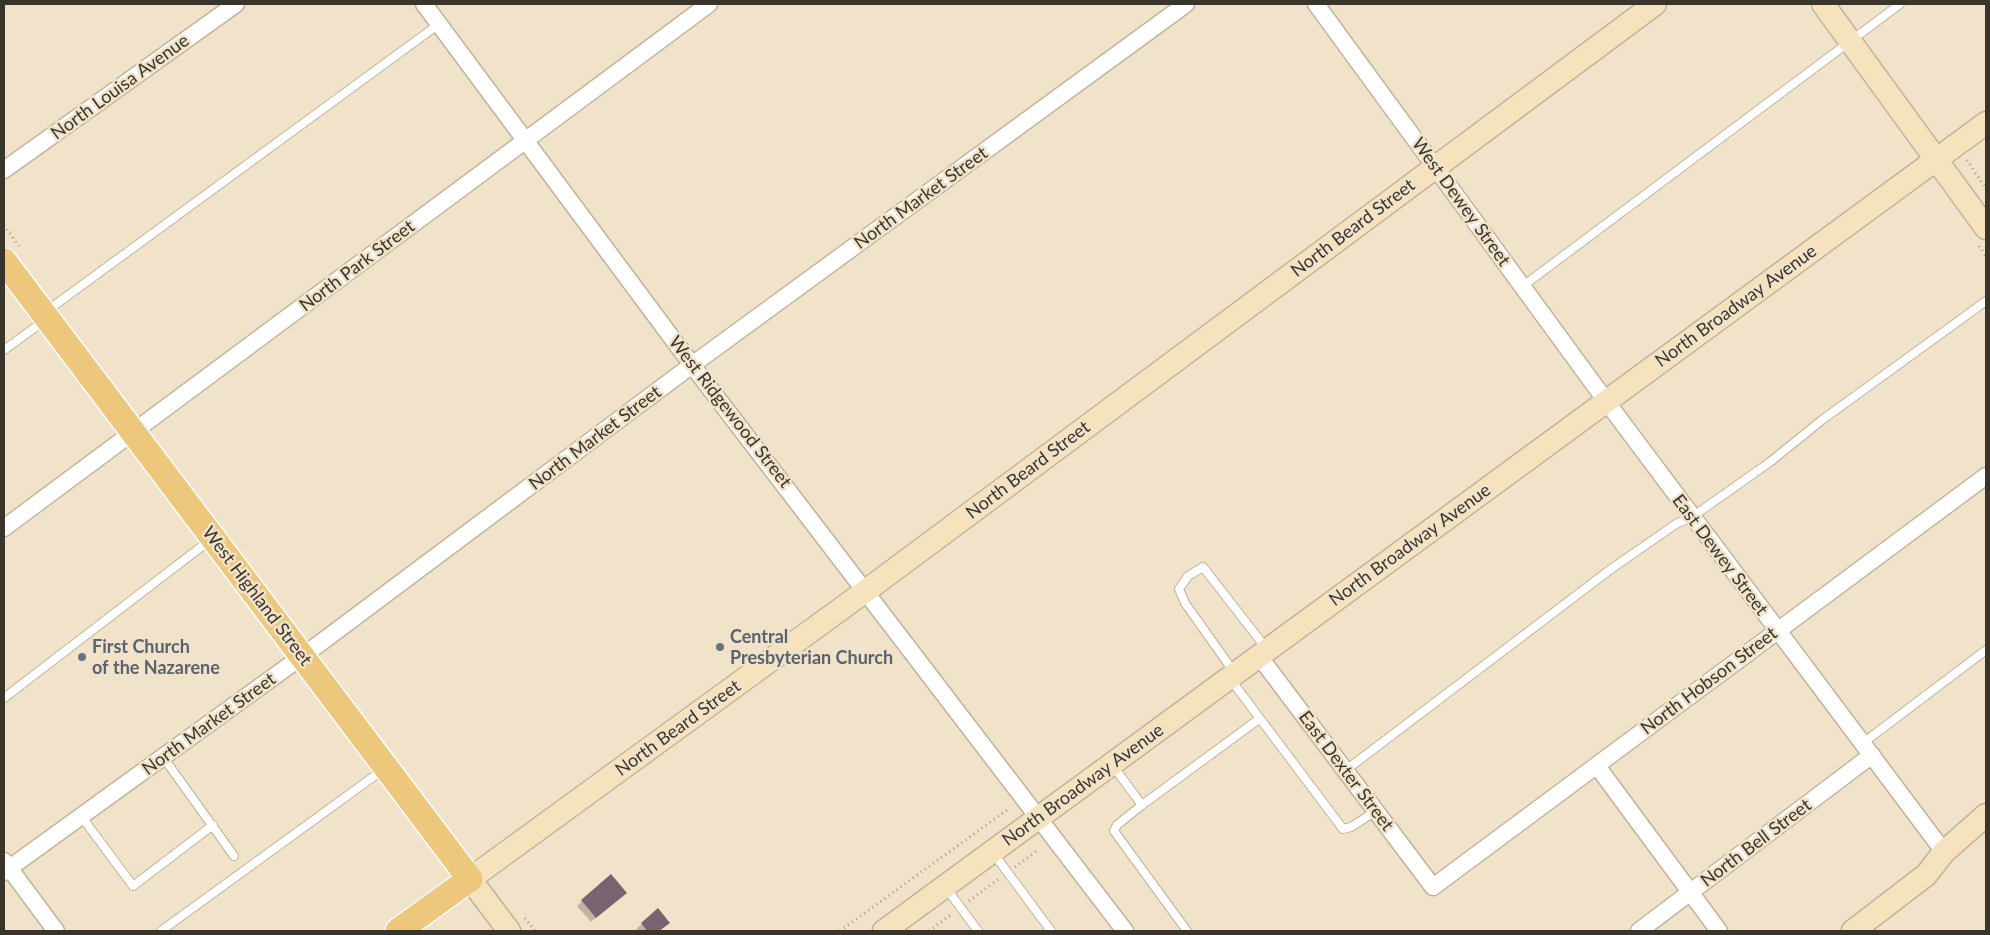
<!DOCTYPE html>
<style>
body{margin:0}
#map{position:relative;width:1990px;height:935px;overflow:hidden;background:#f0e3ca;font-family:Lato,sans-serif}
canvas{display:block}
.frame{position:absolute;inset:0;border:5px solid #3a352b;pointer-events:none}
</style>
<div id="map">
<canvas width="1990" height="935"></canvas>
<div class="frame"></div>
</div>
<script>
const ctx = document.querySelector('canvas').getContext('2d');
ctx.lineJoin = 'round';
function paint(path, color) { ctx.fillStyle = color; ctx.fill(path, 'evenodd'); }
const toPath = rows => new Path2D(rows.map(r => 'M' + r).join(''));
function stroke(path, color, width, dash) { ctx.strokeStyle = color; ctx.lineWidth = width; ctx.lineCap = dash ? 'butt' : 'round'; ctx.setLineDash(dash || []); ctx.stroke(path); }
function write(font, color, halo, rows, align = 'center') {
  ctx.font = font + ' Lato,sans-serif'; ctx.lineWidth = 5; ctx.setLineDash([]); ctx.textBaseline = 'middle'; ctx.strokeStyle = halo; ctx.fillStyle = color; for (const [text, x, y, turn = 0] of rows) {
    ctx.save(); ctx.translate(x, y); ctx.rotate((+turn || 0) * Math.PI / 180); ctx.textAlign = isNaN(turn) ? turn : align; if (halo) ctx.strokeText(text, 0, 0); ctx.fillText(text, 0, 0); ctx.restore();
  }
}
paint(toPath([
 [620,898,591,922,577,906,582,901],
 [658,910,663,928,659,931,638,931,636,929]
]), '#0003');
paint(toPath([
 [611,874,627,893,596,918,581,900],
 [658,908,670,923,659,931,647,931,641,923]
]), '#7a6371');
const lane = toPath([
 [1523,286,1900,4],
 [4,350,37,326,44,313,439,24],
 [1234,672,1185,603,1179,589,1188,576,1203,567,1266,648],
 [1231,680,1343,829,1351,827,1376,811],
 [4,698,210,540],
 [1863,743,1986,650],
 [163,757,234,856],
 [1113,766,1142,805],
 [1346,770,1611,569,1676,524,1692,517,1770,462,1822,420,1986,301],
 [81,816,133,886,213,825],
 [994,854,1051,931],
 [946,888,978,931],
 [161,931,384,769],
 [1187,931,1114,831,1117,825,1142,805,1259,719]
]);
const street = toPath([
 [424,4,692,365,1125,931],
 [1316,4,1606,401,1944,852],
 [4,170,236,4],
 [4,528,709,4],
 [1259,656,1433,887,1986,476],
 [1597,766,1719,931],
 [4,861,56,931],
 [4,872,319,644,692,365,1186,4],
 [1639,931,1872,755]
]);
const secondary = toPath([
 [1823,4,1986,228],
 [509,931,470,879,867,590,1655,4],
 [884,931,1986,123],
 [1853,931,1926,875,1944,852,1986,815]
]);
const primary = toPath([
 [4,261,470,879,398,931]
]);
stroke(lane, '#c0b39a', 10);
stroke(street, '#c0b39a', 19);
stroke(secondary, '#c0b39a', 25);
stroke(primary, '#fff', 28);
stroke(toPath([
 [1967,160,1986,189],
 [4,225,19,246],
 [1979,246,1986,256],
 [1015,867,1038,850],
 [969,901,1000,878],
 [525,918,535,931],
 [840,931,1007,810],
 [929,931,952,914]
]), '#a59b88', 3, [1, 4]);
stroke(lane, '#fff', 8);
stroke(street, '#fff', 16);
stroke(secondary, '#f6e3be', 22);
stroke(primary, '#ecc77c', 25);
for (const [x, y, r, color] of [
 [720,647,5,"#6b7280"],
 [82,657,5,"#6b7280"]
]) { const dot = new Path2D(); dot.arc(x, y, r, 0, 2 * Math.PI); ctx.fillStyle = color; ctx.fill(dot); stroke(dot, '#f0e3ca', 2); }
write('18px', '#3a352b', '#f0e3ca', [
 ["North Louisa Avenue",120,87,-36],
 ["North Market Street",921,198,-36],
 ["West Dewey Street",1461,202,54],
 ["North Beard Street",1353,228,-37],
 ["North Park Street",357,266,-37],
 ["North Broadway Avenue",1736,306,-36],
 ["West Ridgewood Street",730,412,52],
 ["North Market Street",595,438,-37],
 ["North Beard Street",1028,470,-37],
 ["North Broadway Avenue",1410,545,-36],
 ["East Dewey Street",1720,555,53],
 ["West Highland Street",257,596,53],
 ["North Hobson Street",1709,681,-37],
 ["North Market Street",209,724,-36],
 ["North Beard Street",678,728,-36],
 ["East Dexter Street",1346,771,53],
 ["North Broadway Avenue",1083,785,-36],
 ["North Bell Street",1756,843,-37]
]);
write('bold 18px', '#5b616d', '#f0e3ca', [
 ["Central",730,637],
 ["Presbyterian Church",730,658],
 ["First Church",92,647],
 ["of the Nazarene",92,668]
], 'left');
</script>
